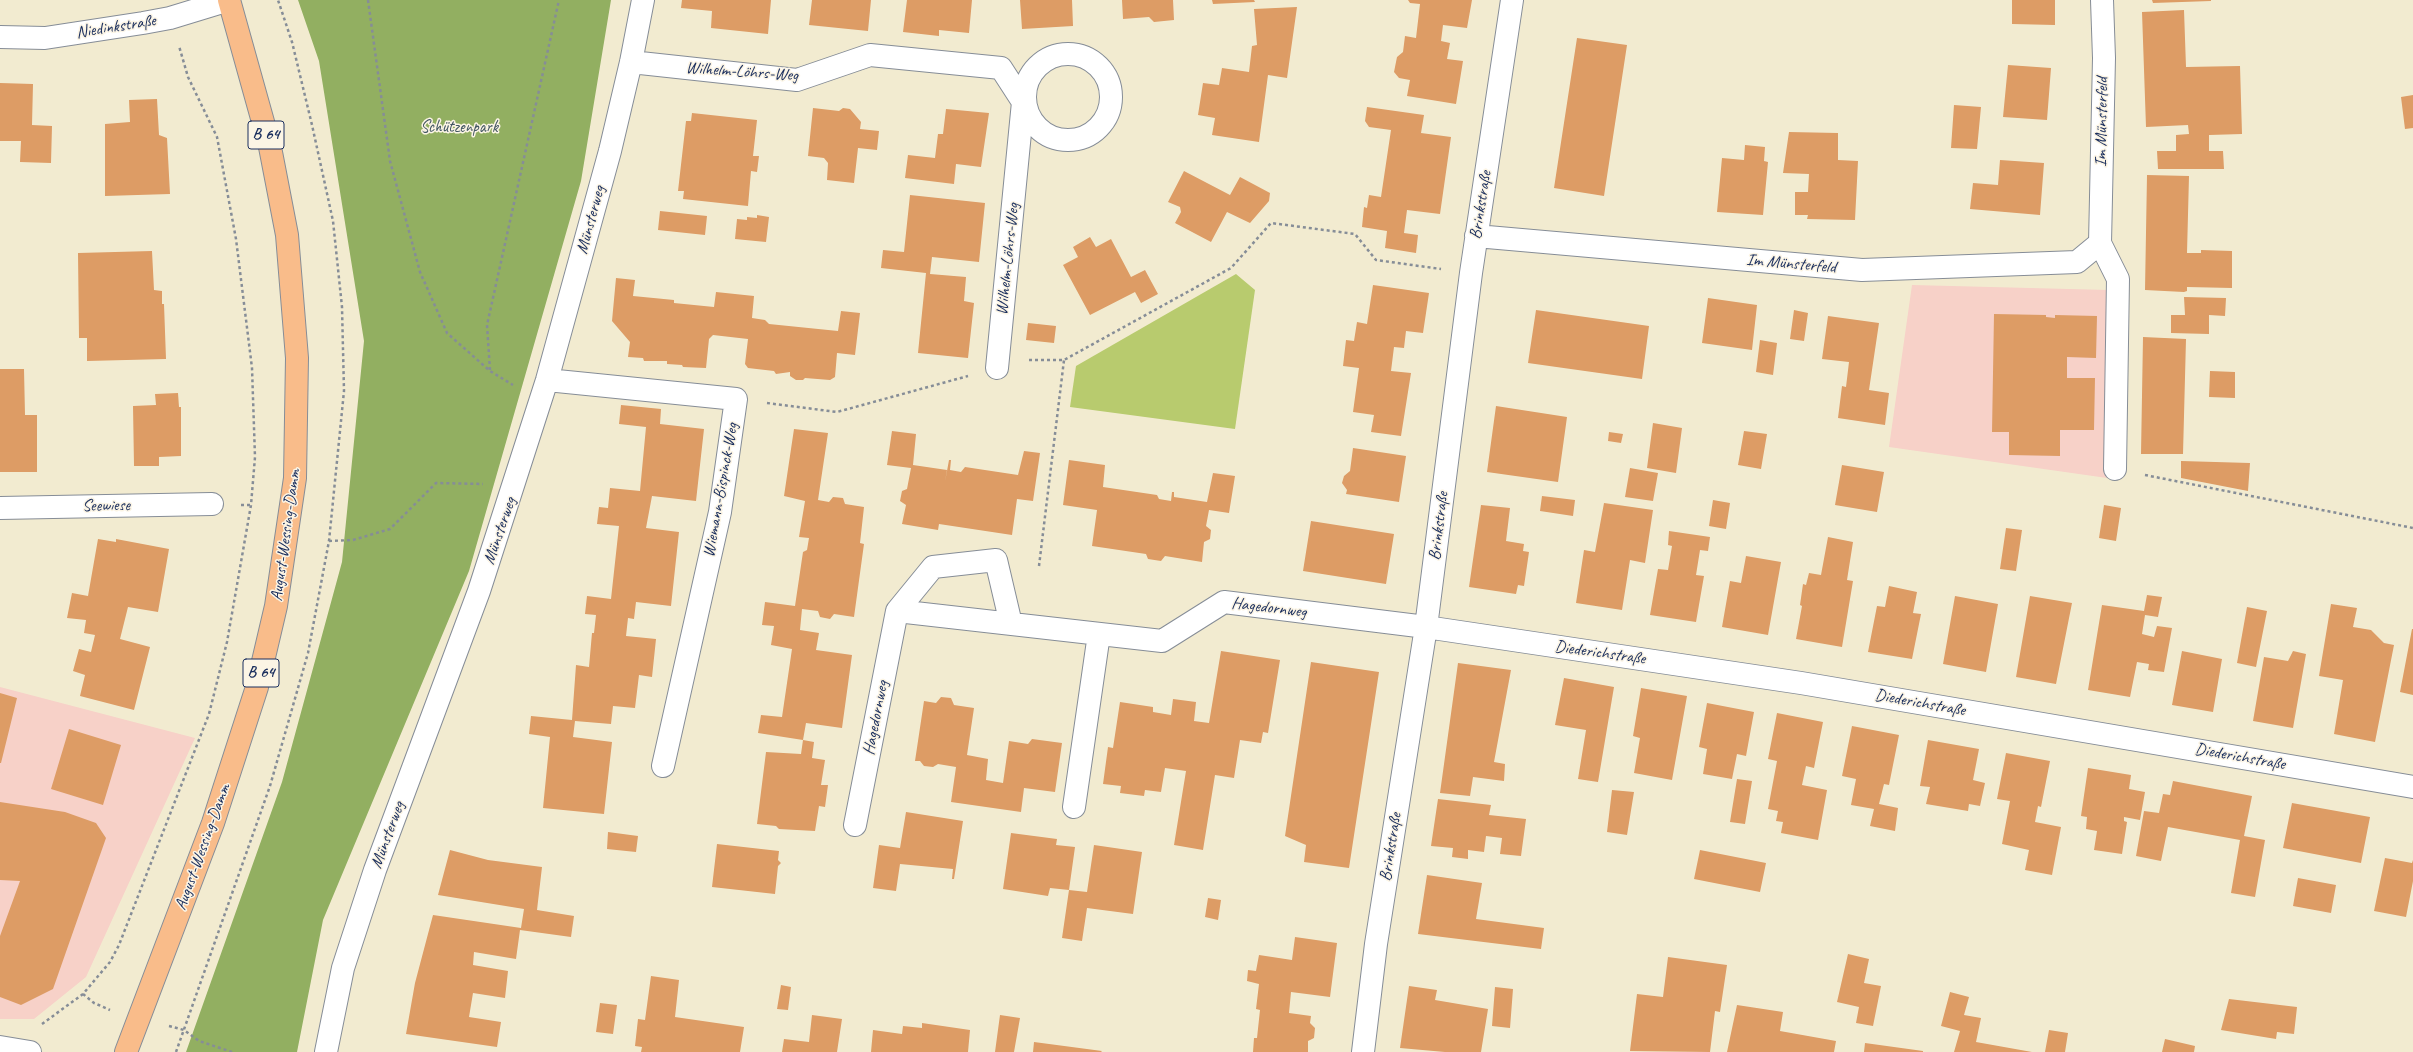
<!DOCTYPE html>
<meta charset="utf-8">
<style>
body{margin:0}
canvas{display:block;background:#f2ebd0}
</style>
<canvas width="2413" height="1052"></canvas>
<script>
const ctx = document.querySelector('canvas').getContext('2d');
ctx.lineJoin = 'round';
function paint(path, color) { ctx.fillStyle = color; ctx.fill(path, 'evenodd'); }
const toPath = rows => new Path2D(rows.map(r => 'M' + r).join(''));
function stroke(path, color, width, dash) { ctx.strokeStyle = color; ctx.lineWidth = width; ctx.lineCap = dash ? 'butt' : 'round'; ctx.setLineDash(dash || []); ctx.stroke(path); }
function write(font, color, halo, rows, align = 'center') {
  ctx.font = font + ' Caveat,sans-serif'; ctx.lineWidth = 3; ctx.setLineDash([]); ctx.textBaseline = 'middle'; ctx.strokeStyle = halo; ctx.fillStyle = color; for (const [text, x, y, turn = 0] of rows) {
    ctx.save(); ctx.translate(x, y); ctx.rotate((+turn || 0) * Math.PI / 180); ctx.textAlign = isNaN(turn) ? turn : align; if (halo) ctx.strokeText(text, 0, 0); ctx.fillText(text, 0, 0); ctx.restore();
  }
}
paint(toPath([
 [1912,285,2109,290,2107,478,1889,447],
 [0,687,195,738,86,977,34,1019,0,1019]
]), '#f7d1c8');
paint(toPath([
 [1236,274,1255,290,1235,429,1070,407,1076,366]
]), '#b8cb6e');
paint(toPath([
 [298,0,611,0,581,181,469,571,323,920,297,1052,186,1052,282,782,342,562,364,341,319,61]
]), '#92af61');
paint(toPath([
 [682,0,771,0,768,34,711,28,712,11,681,8],
 [812,0,871,0,868,31,809,25],
 [907,0,972,0,969,33,939,30,939,36,903,32],
 [1020,0,1072,0,1073,26,1022,29],
 [1122,0,1173,0,1174,20,1154,22,1149,17,1123,19],
 [1212,0,1254,0,1255,2,1213,4],
 [1408,0,1472,0,1467,28,1443,25,1441,41,1450,43,1447,59,1463,61,1456,104,1407,96,1410,80,1399,78,1394,72,1397,57,1403,52,1405,36,1416,38,1420,4,1410,3],
 [2012,0,2055,0,2055,25,2012,24],
 [2152,0,2211,0,2211,1,2153,3],
 [1297,7,1287,78,1268,75,1259,142,1212,135,1215,118,1198,115,1203,83,1219,85,1222,68,1249,72,1252,46,1257,45,1254,9],
 [2184,10,2186,67,2240,66,2242,134,2209,135,2209,151,2223,151,2224,169,2158,169,2157,151,2176,151,2176,135,2189,134,2188,125,2146,127,2142,12],
 [1577,38,1627,45,1604,196,1554,188],
 [2008,65,2051,68,2047,120,2003,117],
 [0,83,33,84,32,125,52,126,51,163,20,162,21,141,0,141],
 [2413,95,2413,128,2405,129,2401,97],
 [157,99,159,135,167,138,170,194,105,196,105,124,130,122,129,100],
 [1954,105,1981,107,1977,149,1951,148],
 [1367,107,1424,115,1421,133,1451,137,1440,214,1407,210,1404,233,1418,235,1416,253,1385,248,1387,231,1362,227,1364,207,1367,208,1369,195,1381,197,1391,130,1369,127,1365,121],
 [813,108,839,111,843,108,850,109,861,122,860,129,879,131,877,150,858,148,854,183,827,180,828,163,824,158,808,156],
 [946,109,989,113,981,167,956,164,954,184,905,178,908,155,935,158,938,134,943,134],
 [692,113,757,120,753,156,759,156,757,172,751,171,748,206,683,199,684,191,678,191,686,121,691,121],
 [1789,132,1838,133,1838,160,1858,161,1855,220,1807,219,1808,215,1795,215,1795,192,1808,192,1809,174,1783,173],
 [1745,145,1765,147,1764,161,1768,162,1763,215,1717,212,1722,158,1744,160],
 [2000,160,2044,163,2040,215,1970,209,1973,183,1998,185],
 [1184,171,1230,195,1240,177,1270,193,1269,201,1250,223,1227,212,1211,242,1175,223,1181,212,1180,207,1168,202],
 [2147,175,2189,176,2187,253,2201,253,2201,250,2232,251,2232,288,2187,287,2187,291,2184,292,2145,290],
 [910,195,985,203,979,262,932,257,930,274,966,277,964,301,974,303,968,358,918,353,926,273,881,268,883,250,904,252],
 [660,211,707,216,705,235,658,230],
 [757,215,769,217,766,242,735,239,737,219,747,220,747,217,757,218],
 [1090,237,1096,247,1111,239,1131,277,1145,270,1158,294,1141,303,1135,292,1090,315,1063,265,1078,257,1073,247],
 [152,251,154,290,162,291,162,304,164,304,166,359,87,361,87,338,79,338,78,253],
 [616,278,635,280,633,296,674,300,674,303,714,307,716,292,754,296,752,318,765,320,769,324,838,331,841,311,860,313,855,355,837,353,835,377,830,380,805,378,803,380,796,380,790,376,790,372,776,374,774,371,748,368,745,364,748,339,713,335,709,339,706,368,683,367,682,365,667,364,667,361,644,361,643,358,628,357,630,342,612,321],
 [1373,285,1429,293,1423,333,1406,331,1404,348,1394,347,1391,371,1411,373,1401,436,1371,432,1374,415,1353,412,1359,368,1343,366,1346,340,1354,341,1357,322,1367,324],
 [2184,297,2226,298,2225,316,2209,315,2209,334,2171,333,2171,315,2185,315],
 [1708,298,1757,305,1752,350,1702,343],
 [1536,310,1649,326,1642,379,1528,363],
 [1794,310,1808,313,1804,341,1790,339],
 [1994,314,2046,315,2046,317,2055,318,2055,315,2097,316,2096,358,2067,357,2067,378,2095,378,2094,430,2060,430,2060,456,2009,455,2009,432,1992,432],
 [1828,316,1879,323,1869,390,1889,393,1885,425,1838,418,1842,386,1846,387,1849,362,1822,359],
 [1028,323,1056,326,1054,343,1026,340],
 [2143,337,2186,339,2183,454,2141,454],
 [1760,340,1777,343,1773,375,1756,372],
 [0,369,24,369,25,415,37,415,37,472,0,472],
 [2210,371,2235,372,2235,398,2209,397],
 [178,393,179,407,181,407,181,456,159,457,159,466,134,466,133,406,156,405,155,394],
 [621,405,661,409,660,424,704,429,696,501,652,496,646,528,679,532,671,606,636,602,634,619,628,618,626,636,656,639,652,677,639,675,635,708,613,706,611,724,575,721,573,737,612,742,604,814,543,808,550,737,529,734,531,716,572,720,576,665,589,667,592,633,594,633,596,615,585,614,587,596,611,599,619,526,597,524,599,507,608,508,610,488,640,491,646,427,619,424],
 [1496,406,1567,417,1558,482,1487,472],
 [1653,423,1682,428,1676,473,1647,468],
 [794,429,828,433,818,500,829,502,833,497,843,498,845,504,864,507,860,543,864,544,854,617,834,614,830,619,820,617,818,611,802,609,800,630,819,633,816,650,852,655,842,728,806,723,803,740,758,733,761,715,782,717,792,649,771,645,774,626,762,625,765,602,795,606,803,552,807,550,809,538,799,537,805,501,784,496],
 [892,431,916,434,913,465,947,470,945,482,949,460,951,460,950,470,961,472,965,467,1018,475,1024,451,1040,453,1033,501,1017,499,1012,535,939,524,938,530,902,524,906,505,900,501,902,491,907,489,911,468,887,465],
 [1744,431,1767,434,1761,469,1738,465],
 [1609,432,1623,434,1621,443,1608,441],
 [1353,448,1406,456,1399,502,1346,494,1347,490,1342,483,1344,476,1350,471],
 [1069,460,1105,465,1103,487,1157,495,1159,499,1171,501,1172,492,1174,492,1174,497,1207,502,1213,473,1235,476,1229,513,1209,510,1206,526,1211,530,1210,539,1204,542,1202,562,1165,556,1161,561,1148,559,1146,554,1092,546,1097,510,1063,505],
 [2181,461,2250,463,2248,491,2181,478],
 [1842,465,1884,472,1877,512,1835,505],
 [1630,468,1658,473,1653,501,1625,497],
 [1542,496,1575,500,1573,516,1540,511],
 [1713,500,1730,503,1726,529,1709,526],
 [1604,503,1653,510,1645,563,1630,560,1622,610,1576,603,1584,550,1595,552],
 [1481,505,1510,508,1506,541,1524,544,1523,551,1529,552,1524,586,1518,585,1516,594,1469,587],
 [2104,505,2121,508,2116,541,2099,538],
 [1311,521,1394,534,1386,584,1303,571],
 [2006,528,2022,530,2016,571,2000,569],
 [1669,531,1710,537,1708,551,1700,550,1696,575,1704,576,1696,622,1650,615,1658,569,1668,570,1672,546,1668,545],
 [1828,537,1853,542,1847,580,1853,581,1842,647,1796,639,1802,606,1800,605,1803,584,1806,585,1809,573,1821,575],
 [98,539,116,542,116,539,169,549,158,612,128,607,120,639,150,647,134,710,80,696,85,675,73,671,79,649,91,652,95,635,84,633,86,620,67,618,72,593,88,596],
 [1746,556,1781,562,1768,635,1722,627,1730,581,1741,583],
 [1889,586,1917,592,1913,613,1921,614,1912,659,1868,652,1877,606,1885,607],
 [2147,595,2162,597,2158,617,2145,615,2142,634,2154,637,2157,626,2172,628,2164,672,2148,670,2149,664,2137,662,2130,697,2088,690,2102,605,2144,611],
 [1955,596,1998,604,1986,672,1943,664],
 [2030,596,2072,603,2056,684,2016,677],
 [2331,604,2357,608,2353,627,2371,630,2384,643,2394,645,2375,742,2334,734,2343,680,2319,676],
 [2247,607,2267,611,2256,667,2237,663],
 [2412,629,2413,629,2413,695,2400,692],
 [1221,651,1280,660,1268,733,1263,732,1261,743,1240,740,1234,778,1215,775,1203,850,1174,845,1186,771,1165,768,1161,792,1145,790,1144,796,1120,793,1121,786,1103,784,1108,747,1113,748,1120,702,1153,707,1153,712,1171,715,1173,699,1196,702,1194,721,1209,723],
 [2182,651,2222,659,2213,712,2172,705],
 [2293,651,2306,654,2293,728,2253,721,2264,657,2288,661],
 [1311,662,1379,672,1349,868,1304,862,1306,845,1285,836],
 [1458,663,1511,670,1494,762,1505,764,1504,781,1473,777,1470,796,1440,793],
 [1564,678,1614,687,1598,782,1578,779,1586,730,1555,725],
 [1641,688,1687,696,1672,780,1634,773,1640,738,1633,736],
 [0,693,17,698,1,763,0,763],
 [941,697,951,698,954,705,974,708,967,755,988,759,986,780,1003,783,1009,741,1028,744,1032,739,1062,743,1055,792,1024,788,1021,812,951,802,956,767,938,764,933,767,924,766,920,761,915,761,924,701,936,703],
 [1707,703,1754,712,1746,756,1737,754,1732,779,1703,774,1707,749,1699,747],
 [1777,713,1823,722,1814,768,1806,766,1802,785,1827,790,1818,840,1781,833,1783,822,1776,821,1778,811,1768,809,1777,761,1768,759],
 [1852,726,1899,735,1889,785,1884,784,1879,804,1898,808,1895,831,1870,826,1874,809,1851,805,1856,779,1842,776],
 [69,729,121,745,103,805,51,789],
 [803,740,814,742,812,758,825,760,821,785,828,785,825,807,819,806,815,831,779,829,776,826,757,824,766,752,801,754],
 [1928,740,1979,749,1973,780,1985,783,1980,806,1969,804,1968,811,1926,804,1930,787,1920,786],
 [2006,753,2050,761,2041,807,2038,806,2035,822,2061,827,2052,875,2025,870,2029,850,2002,844,2010,801,1997,799],
 [2088,768,2131,775,2129,789,2145,792,2140,820,2124,817,2124,821,2127,822,2122,854,2094,850,2097,831,2086,829,2087,817,2081,816],
 [1737,779,1752,781,1745,824,1730,822],
 [2173,781,2252,796,2244,836,2265,840,2255,897,2231,893,2240,840,2168,827,2161,861,2136,856,2144,811,2159,813,2163,794,2170,795],
 [1612,790,1634,792,1627,835,1607,832],
 [1438,799,1491,805,1489,815,1526,819,1521,856,1500,854,1502,838,1486,836,1484,852,1468,850,1468,859,1452,857,1453,848,1431,846],
 [0,802,65,812,96,823,106,838,53,989,21,1005,0,997,0,936,20,881,0,880],
 [2292,803,2370,817,2361,863,2283,848],
 [906,812,963,821,954,879,952,879,953,869,900,864,896,891,873,888,879,845,900,848],
 [608,832,638,836,636,852,607,849],
 [1011,833,1057,839,1056,845,1075,847,1069,890,1050,888,1048,896,1003,889],
 [717,844,779,851,778,860,781,863,778,866,775,894,712,887],
 [1094,845,1142,852,1133,914,1087,908,1082,941,1062,938,1069,890,1087,892],
 [450,850,488,860,542,867,537,910,574,916,571,937,520,930,516,959,474,952,473,965,508,971,505,998,473,993,469,1017,501,1022,497,1047,406,1034,415,983,433,915,521,928,524,909,438,895],
 [1700,850,1766,863,1760,892,1694,879],
 [2385,858,2412,863,2413,860,2413,881,2406,917,2374,911],
 [1427,875,1482,883,1476,919,1544,928,1541,949,1418,934],
 [2298,878,2336,885,2331,913,2293,906],
 [1208,898,1221,900,1218,920,1205,917],
 [1295,937,1337,943,1330,997,1291,992,1289,1013,1311,1016,1310,1023,1315,1028,1314,1038,1308,1041,1308,1052,1253,1052,1254,1038,1257,1038,1260,1010,1256,1009,1259,984,1247,981,1248,970,1256,971,1259,955,1292,960],
 [1848,954,1869,959,1864,983,1881,986,1873,1026,1856,1023,1859,1007,1837,1002],
 [1668,957,1727,965,1720,1012,1715,1011,1710,1052,1630,1051,1637,994,1663,997],
 [651,976,679,980,675,1017,744,1027,740,1052,641,1052,642,1047,635,1046,638,1019,645,1020],
 [781,985,791,987,788,1010,777,1009],
 [1409,986,1437,990,1435,1000,1488,1009,1481,1052,1445,1052,1400,1048],
 [1495,987,1513,989,1510,1028,1492,1026],
 [1950,992,1969,997,1964,1015,1981,1018,1976,1042,2032,1052,1954,1052,1960,1031,1941,1026],
 [2229,999,2297,1007,2294,1034,2277,1032,2276,1039,2221,1030],
 [600,1003,617,1005,613,1034,596,1032],
 [1737,1005,1783,1012,1780,1031,1836,1041,1834,1052,1727,1052],
 [812,1015,842,1019,837,1052,782,1052,784,1039,809,1042],
 [1000,1015,1020,1018,1014,1052,995,1052],
 [922,1023,970,1030,968,1052,871,1052,873,1030,902,1034,903,1026,922,1028],
 [2049,1030,2068,1033,2065,1052,2045,1052],
 [2165,1039,2195,1046,2194,1052,2162,1052],
 [1034,1042,1102,1051,1101,1052,1033,1052],
 [1865,1043,1923,1051,1923,1052,1864,1052]
]), '#dd9c65');
const minor = toPath([
 [0,37,45,38,143,23,170,18,229,0],
 '1025 97a43 43 0 1 1 86 0a43 43 0 1 1-86 0Z',
 [631,62,797,80,870,55,1001,68,1023,102,997,368],
 [1476,236,1862,270,2077,262,2100,243,2104,58,2102,0],
 [2100,243,2118,279,2115,469],
 [547,380,736,399,720,512,663,766],
 [0,508,212,504],
 [897,611,933,567,996,560,1011,624],
 [1074,807,1099,634],
 [855,825,897,611,1162,641,1224,602,1426,627,1801,683,2413,787],
 [0,1047,30,1052],
 [326,1052,343,968,375,870,479,591,547,380,610,151,631,62,643,0],
 [1363,1052,1376,944,1426,627,1471,273,1512,0]
]);
const major = toPath([
 [126,1052,213,823,257,687,276,606,295,478,297,358,287,235,270,147,229,0]
]);
stroke(minor, '#868d97', 24);
stroke(major, '#868d97', 24);
stroke(toPath([
 [368,0,390,161,420,272,447,333,490,371,513,385],
 [1029,360,1064,360,1231,268,1271,223,1355,234,1376,260,1441,269],
 [490,370,487,325,559,0],
 [767,403,837,412,968,376],
 [2145,475,2413,528],
 [241,505,251,505],
 [329,541,353,540,390,529,436,483,483,484],
 [1039,566,1064,360],
 [83,994,94,1003,110,1010],
 [42,1024,83,994,110,962,119,945,209,714,227,642,251,505,255,457,252,368,236,239,217,137,188,77,179,46],
 [169,1026,184,1030,199,1041,232,1052],
 [176,1052,270,786,308,653,329,541,344,391,342,307,333,221,312,125,292,42,278,0]
]), '#868d97', 2.5, [3, 3]);
stroke(minor, '#fff', 22);
stroke(major, '#f9bc8a', 22);
for (const [x, y, w] of [
 [266,135,36],
 [261,673,36]
]) { const box = new Path2D(); box.roundRect(x - w / 2, y - 14, w, 28, 3); ctx.fillStyle = '#fcf5e5'; ctx.fill(box); stroke(box, '#1b2f5e', 1); }
write('bold 16px', '#1b2f5e', null, [
 ["B 64",266,135],
 ["B 64",261,673]
]);
write('17px', '#1b2f5e', '#fcf5e5', [
 ["Niedinkstraße",116,27,-9],
 ["Wilhelm-Löhrs-Weg",742,72,4],
 ["Im Münsterfeld",2102,122,-89],
 ["Brinkstraße",1481,205,-81],
 ["Münsterweg",591,220,-75],
 ["Wilhelm-Löhrs-Weg",1008,259,-84],
 ["Im Münsterfeld",1791,264,5],
 ["Wiemann-Bispinck-Weg",721,490,-80],
 ["Seewiese",106,506,-1],
 ["Brinkstraße",1439,526,-83],
 ["Münsterweg",500,531,-71],
 ["August-Wessing-Damm",286,535,-82],
 ["Hagedornweg",1269,608,7],
 ["Diederichstraße",1600,653,8],
 ["Diederichstraße",1920,703,10],
 ["Hagedornweg",876,718,-79],
 ["Diederichstraße",2240,757,10],
 ["Münsterweg",388,835,-70],
 ["August-Wessing-Damm",203,847,-70],
 ["Brinkstraße",1391,847,-81]
]);
write('17px', '#425662', '#fcf5e5', [
 ["Schützenpark",459,128]
]);
</script>
